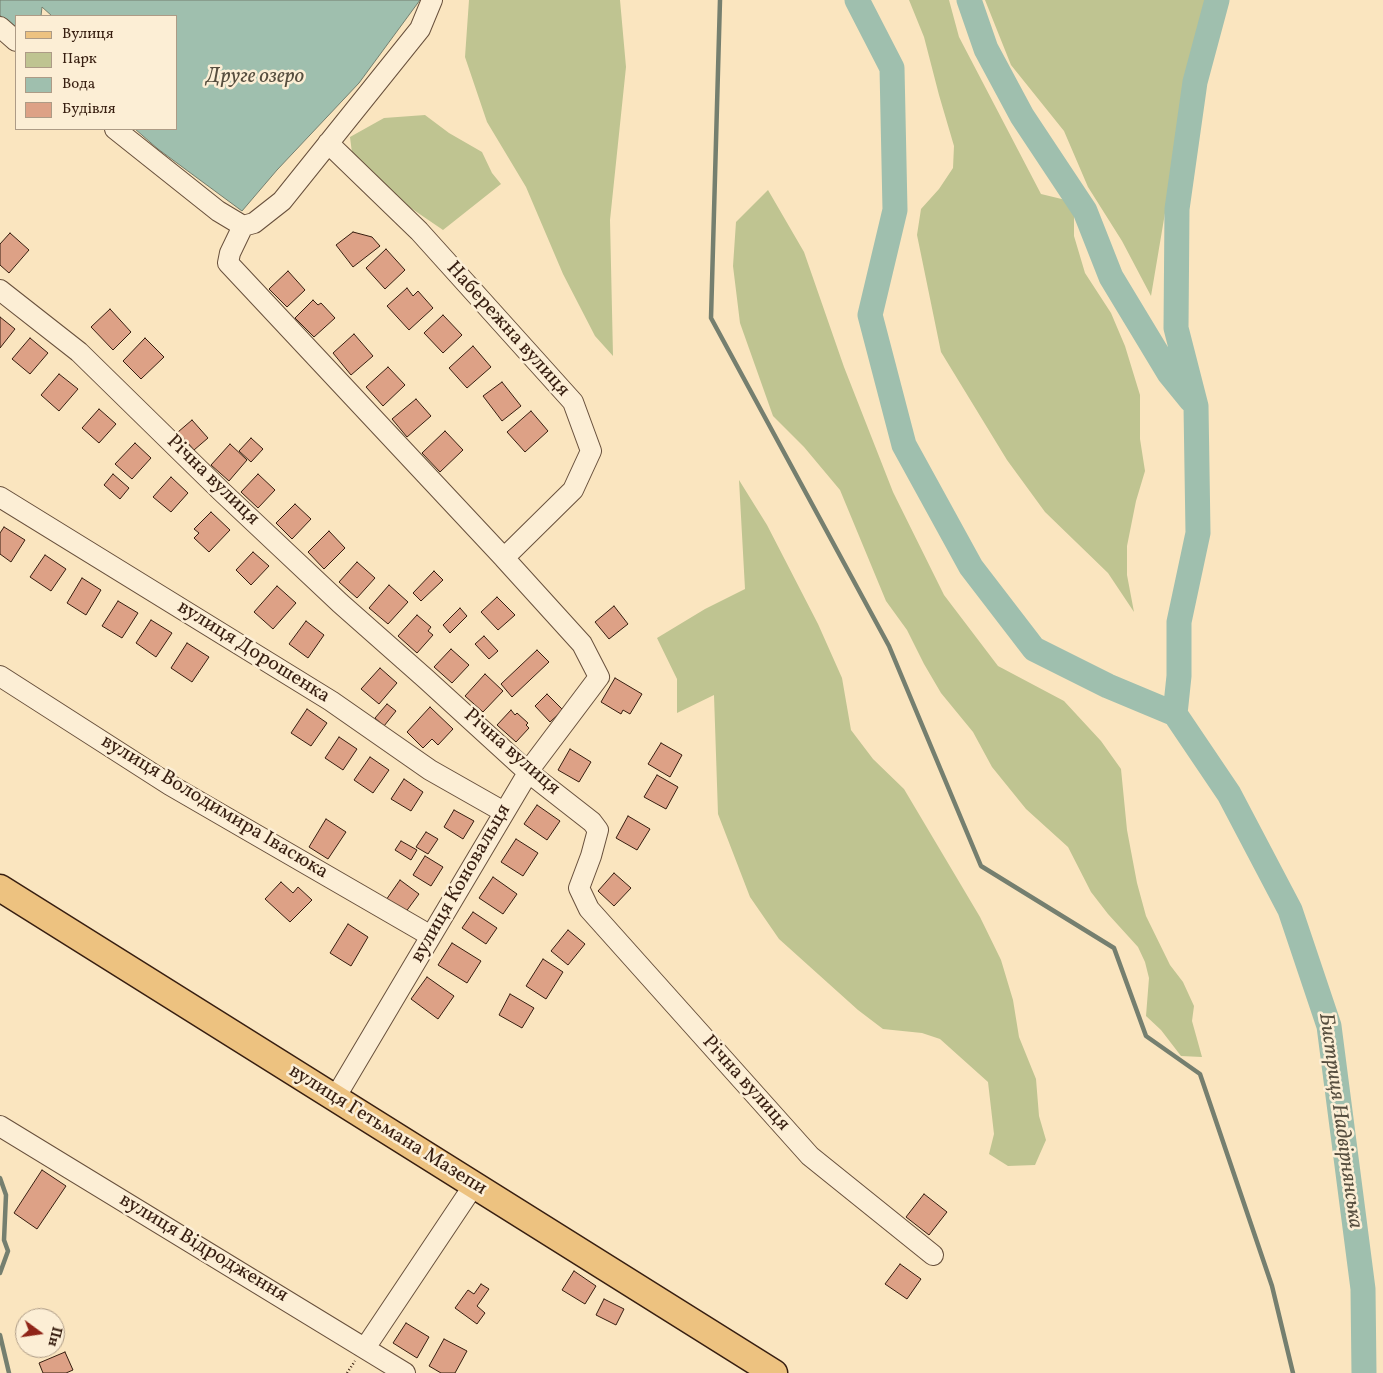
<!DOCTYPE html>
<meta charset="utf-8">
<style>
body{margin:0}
#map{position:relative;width:1383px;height:1373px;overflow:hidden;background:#fae5bf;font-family:Vollkorn,serif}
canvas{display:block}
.legend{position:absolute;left:15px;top:15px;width:162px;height:115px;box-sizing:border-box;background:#fceed5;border:1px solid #ad9b86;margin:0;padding:6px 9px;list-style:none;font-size:15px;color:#371e10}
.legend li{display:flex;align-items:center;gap:10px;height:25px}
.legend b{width:25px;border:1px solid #ad9b86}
.north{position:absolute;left:15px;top:1308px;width:50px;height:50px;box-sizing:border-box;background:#fceed5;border:1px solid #ad9b86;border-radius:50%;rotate:104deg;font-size:14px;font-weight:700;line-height:20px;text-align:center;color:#371e10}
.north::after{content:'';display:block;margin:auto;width:18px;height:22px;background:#8f2418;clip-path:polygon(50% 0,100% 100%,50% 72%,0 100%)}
</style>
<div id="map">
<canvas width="1383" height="1373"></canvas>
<ul class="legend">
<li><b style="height:6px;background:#edc280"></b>Вулиця</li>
<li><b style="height:14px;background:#bfc491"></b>Парк</li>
<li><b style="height:14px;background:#9fbfae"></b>Вода</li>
<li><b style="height:14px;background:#dda186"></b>Будівля</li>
</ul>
<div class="north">Пн</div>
</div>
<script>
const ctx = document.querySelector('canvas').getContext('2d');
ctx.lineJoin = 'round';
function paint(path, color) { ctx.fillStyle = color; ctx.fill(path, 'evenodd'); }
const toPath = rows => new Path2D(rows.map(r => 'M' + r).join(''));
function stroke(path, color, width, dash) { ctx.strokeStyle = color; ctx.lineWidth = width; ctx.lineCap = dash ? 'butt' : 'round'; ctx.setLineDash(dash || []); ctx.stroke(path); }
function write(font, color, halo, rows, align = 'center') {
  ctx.font = font + ' Vollkorn,serif'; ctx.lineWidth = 5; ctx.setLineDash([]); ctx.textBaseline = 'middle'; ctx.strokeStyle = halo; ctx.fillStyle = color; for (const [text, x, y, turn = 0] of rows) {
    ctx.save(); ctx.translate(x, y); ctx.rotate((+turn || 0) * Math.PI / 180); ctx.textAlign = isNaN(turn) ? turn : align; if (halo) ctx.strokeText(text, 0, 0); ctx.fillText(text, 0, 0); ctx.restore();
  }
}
paint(toPath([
 [469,0,620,0,626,67,610,220,613,356,595,336,563,274,526,187,487,122,465,57],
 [909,0,949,0,959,37,1041,194,1074,202,1074,236,1085,273,1111,313,1125,346,1140,395,1140,439,1145,471,1136,501,1127,546,1127,575,1134,612,1108,573,1045,512,1007,460,941,352,917,235,921,209,939,189,953,168,954,146,939,95,924,37],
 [985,0,1205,0,1197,56,1180,124,1151,296,1122,241,1088,187,1064,131,1011,65],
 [425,115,449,133,482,152,492,173,501,184,443,230,402,202,352,153,350,137,384,118],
 [768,190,804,252,844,367,893,492,944,595,998,666,1064,701,1101,741,1121,769,1127,830,1137,883,1146,916,1170,965,1183,982,1194,1006,1192,1021,1202,1057,1181,1056,1161,1030,1146,1016,1149,978,1145,962,1138,947,1108,914,1091,892,1068,847,1026,809,992,767,973,732,941,693,924,664,907,630,886,601,840,490,804,447,773,416,740,323,733,266,736,222],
 [739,480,767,525,818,624,842,678,851,730,873,759,904,789,980,917,1001,960,1013,1000,1019,1037,1036,1079,1039,1116,1046,1140,1035,1165,1008,1166,989,1154,994,1134,988,1082,940,1039,922,1033,883,1029,858,1010,779,939,750,897,718,814,714,695,677,713,677,679,657,638,705,609,745,589]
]), '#bfc491');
const water = toPath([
 [0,0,420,0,359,83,277,170,242,211,158,149,135,129,176,129,176,16,52,16,42,7,41,16,16,16,16,34,0,15,0,0]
]);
paint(water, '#9fbfae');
stroke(water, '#757f6f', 1);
stroke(toPath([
 [720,0,711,318,889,646,981,866,1114,948,1146,1036,1200,1074,1272,1286,1293,1373],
 [0,1178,6,1195,4,1240,8,1251,0,1273],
 [0,1335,9,1373]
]), '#757f6f', 4.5);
stroke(toPath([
 [857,0,892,68,895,210,870,315,904,445,971,567,1034,649,1108,686,1175,714,1229,794,1290,910,1329,1026,1363,1289,1364,1373],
 [969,0,986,49,1022,116,1085,211,1111,277,1169,373,1191,400],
 [1175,714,1179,676,1179,622,1198,533,1196,406,1176,328,1177,209,1195,82,1217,0]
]), '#9fbfae', 25);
const building = toPath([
 [353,232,372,237,380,246,353,267,336,245,353,232],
 [10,233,29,250,9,273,0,265,0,244,10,233],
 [386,249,405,270,385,289,366,268,386,249],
 [288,271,305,290,287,307,269,289,288,271],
 [407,288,413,296,418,291,433,308,409,330,387,306,407,288],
 [313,300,318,305,321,303,335,318,314,337,295,318,313,300],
 [110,309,131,332,113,350,91,327,110,309],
 [443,315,462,335,443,353,424,333,443,315],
 [0,317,15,329,0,348,0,317],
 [354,334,373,356,351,375,333,353,354,334],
 [30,338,48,353,30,374,12,359,30,338],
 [145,338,164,357,141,379,123,361,145,338],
 [473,346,491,367,467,388,449,368,473,346],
 [388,367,405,385,383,406,366,387,388,367],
 [59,374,78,389,59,411,41,395,59,374],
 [502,382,521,406,502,421,483,396,502,382],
 [416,399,431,416,407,437,392,419,416,399],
 [99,409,116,424,99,443,82,428,99,409],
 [531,411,548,431,525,452,507,432,531,411],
 [192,420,208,438,194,450,178,432,192,420],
 [445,431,463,450,440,472,422,453,445,431],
 [251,438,263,449,251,462,239,451,251,438],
 [135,443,151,458,132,479,115,464,135,443],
 [230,444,247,460,229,481,211,465,230,444],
 [113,474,129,488,120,499,104,485,113,474],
 [258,474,275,490,258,508,241,492,258,474],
 [171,477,188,493,171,512,153,497,171,477],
 [295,504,311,519,292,539,276,523,295,504],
 [211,512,230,530,209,552,194,538,199,533,194,529,211,512],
 [4,527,25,540,11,562,0,554,0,533,4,527],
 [329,531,345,548,324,569,308,552,329,531],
 [253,552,269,566,251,585,236,570,253,552],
 [45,555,66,569,51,591,30,577,45,555],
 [357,562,375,578,357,598,339,582,357,562],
 [434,571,443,580,421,601,413,593,434,571],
 [82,578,101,590,86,615,67,603,82,578],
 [389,585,408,602,388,624,369,608,389,585],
 [277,586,296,603,273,629,254,612,277,586],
 [497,597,515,615,498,630,481,612,497,597],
 [118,601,138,613,122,638,102,626,118,601],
 [614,606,628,624,609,639,595,622,614,606],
 [460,608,467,616,450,633,443,625,460,608],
 [417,615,431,627,428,631,433,635,417,653,398,636,417,615],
 [151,620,172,633,156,657,136,643,151,620],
 [306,621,324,635,308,658,289,644,306,621],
 [484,636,498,651,489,659,475,644,484,636],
 [187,643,209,657,192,682,171,668,187,643],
 [451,649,469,665,452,683,434,667,451,649],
 [537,650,549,662,512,697,501,684,537,650],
 [380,668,397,683,379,704,361,689,380,668],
 [485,674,503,691,483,712,465,696,485,674],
 [615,678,642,694,630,714,623,710,621,714,601,702,615,678],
 [547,694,563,710,550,722,535,706,547,694],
 [387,704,396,711,384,726,375,718,387,704],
 [430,707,453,729,438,745,432,739,423,748,407,732,430,707],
 [307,709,327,723,311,746,291,733,307,709],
 [511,710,515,715,517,713,528,723,526,725,529,728,516,742,497,725,511,710],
 [339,737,357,749,343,770,325,758,339,737],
 [661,743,682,755,670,777,648,764,661,743],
 [570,749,591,762,579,782,558,770,570,749],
 [370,757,389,770,373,793,354,780,370,757],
 [657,775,678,787,666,809,644,797,657,775],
 [404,779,423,792,411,811,391,799,404,779],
 [537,805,560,821,547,840,524,824,537,805],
 [454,810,474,821,463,839,444,827,454,810],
 [628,816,650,829,637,850,616,838,628,816],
 [326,819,346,832,328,859,309,847,326,819],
 [426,832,438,839,428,854,416,847,426,832],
 [516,839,538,853,523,876,501,862,516,839],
 [401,841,417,850,411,860,395,850,401,841],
 [425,856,443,867,431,886,413,875,425,856],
 [614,873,631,888,614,906,598,891,614,873],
 [493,877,517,894,503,914,479,898,493,877],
 [400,880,419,894,405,913,386,900,400,880],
 [281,882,293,893,298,887,312,900,290,922,265,899,281,882],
 [473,912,497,928,486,944,462,928,473,912],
 [348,924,368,937,351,966,330,953,348,924],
 [568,930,585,944,568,965,551,951,568,930],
 [452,943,481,961,467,983,438,965,452,943],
 [543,959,563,972,546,999,526,986,543,959],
 [427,977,454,996,438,1019,411,999,427,977],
 [510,994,534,1008,522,1028,499,1015,510,994],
 [42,1170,66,1186,37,1229,14,1213,42,1170],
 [924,1194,947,1212,929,1235,906,1217,924,1194],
 [900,1264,921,1279,907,1299,885,1284,900,1264],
 [574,1271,596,1286,585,1304,562,1290,574,1271],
 [481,1284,489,1289,477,1306,485,1313,477,1324,455,1308,468,1290,474,1294,481,1284],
 [604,1299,624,1309,616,1325,596,1315,604,1299],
 [406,1323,429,1337,417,1358,393,1343,406,1323],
 [444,1339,467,1351,455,1373,441,1373,429,1366,444,1339],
 [65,1352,73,1370,66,1373,43,1373,39,1363,65,1352]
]);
paint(building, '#dda186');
stroke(building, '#371e10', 1);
const minor = toPath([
 [0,27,16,41],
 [115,129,218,211,243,226,254,223,282,201,420,29,432,0],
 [328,143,419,231,573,402,591,451,573,490,504,558,582,644,599,677,532,766,335,1098],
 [243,226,230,253,228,263,504,558],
 [0,290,79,352,221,491,340,603,426,679,528,772,592,822,598,830,591,856,579,888,589,909,810,1156,933,1255],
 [0,497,331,701,430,770,504,812],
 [0,676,170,785,431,936],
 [0,1126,405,1373],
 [365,1348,474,1185]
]);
const major = toPath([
 [0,888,774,1373]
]);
stroke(minor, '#68503c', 22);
stroke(major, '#371e10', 29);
stroke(toPath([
 [347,1373,355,1361]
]), '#371e10', 2.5, [1, 2.5]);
stroke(minor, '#fceed5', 20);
stroke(major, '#edc280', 26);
write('20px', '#371e10', '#fceed5', [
 ["Набережна вулиця",507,330,48],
 ["Річна вулиця",212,481,44],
 ["вулиця Дорошенка",253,653,32],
 ["Річна вулиця",511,753,41],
 ["вулиця Володимира Івасюка",214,808,31],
 ["вулиця Коновальця",462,884,-60],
 ["Річна вулиця",745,1084,48],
 ["вулиця Гетьмана Мазепи",387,1131,32],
 ["вулиця Відродження",203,1249,31]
]);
write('italic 21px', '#564e3f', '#fceed5', [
 ["Друге озеро",255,78],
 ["Бистриця Надвірнянська",1339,1121,82]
]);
</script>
